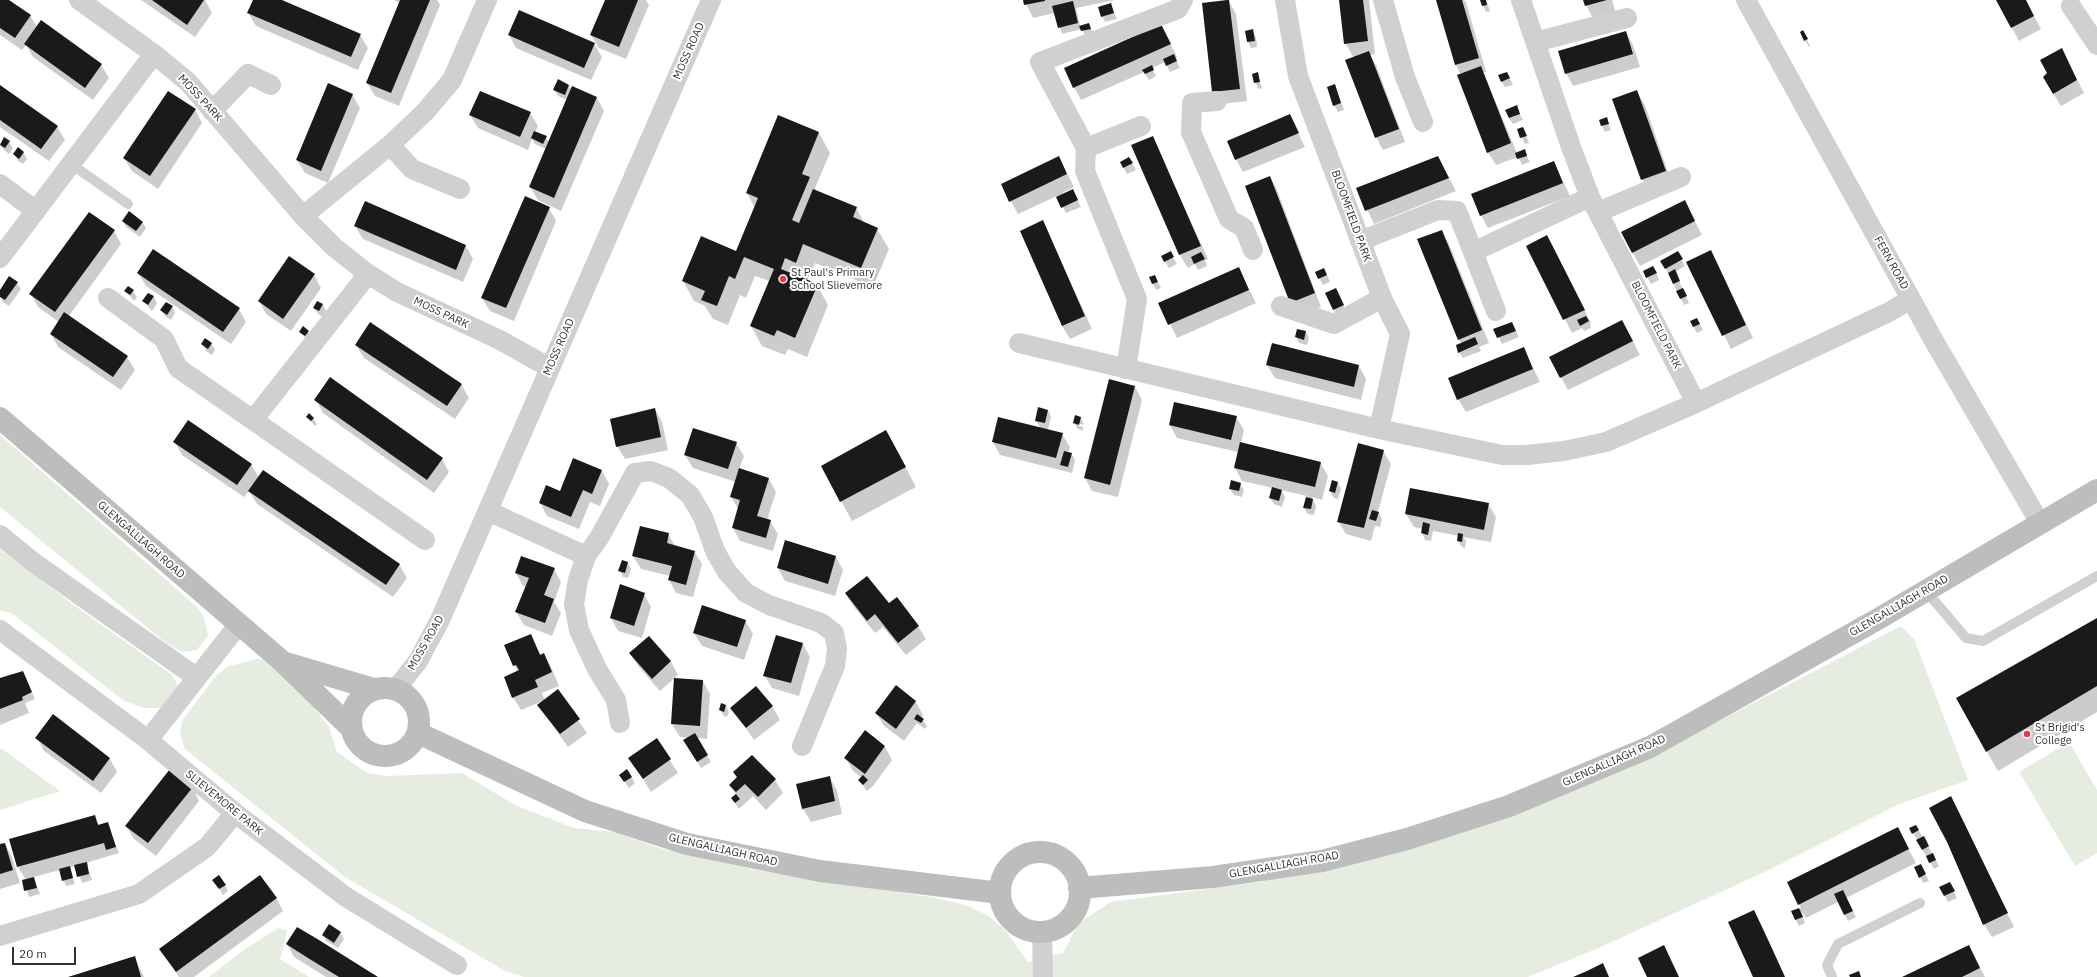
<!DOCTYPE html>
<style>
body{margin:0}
#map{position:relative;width:2097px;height:977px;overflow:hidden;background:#fff;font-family:"IBM Plex Sans",sans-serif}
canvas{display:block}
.scale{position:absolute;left:12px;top:947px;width:64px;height:18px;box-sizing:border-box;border:2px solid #333;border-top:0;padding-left:5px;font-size:12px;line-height:14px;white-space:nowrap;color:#333;-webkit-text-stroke:3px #fff;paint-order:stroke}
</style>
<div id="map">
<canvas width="2097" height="977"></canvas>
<div class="scale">20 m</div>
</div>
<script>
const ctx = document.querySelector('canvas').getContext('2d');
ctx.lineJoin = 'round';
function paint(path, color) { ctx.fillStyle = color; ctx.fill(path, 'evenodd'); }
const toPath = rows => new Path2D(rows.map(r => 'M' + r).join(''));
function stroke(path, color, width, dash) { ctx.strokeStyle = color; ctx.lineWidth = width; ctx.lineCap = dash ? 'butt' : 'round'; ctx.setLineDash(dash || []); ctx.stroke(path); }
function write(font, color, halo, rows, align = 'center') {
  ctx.font = font + ' "IBM Plex Sans",sans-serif'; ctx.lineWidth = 4; ctx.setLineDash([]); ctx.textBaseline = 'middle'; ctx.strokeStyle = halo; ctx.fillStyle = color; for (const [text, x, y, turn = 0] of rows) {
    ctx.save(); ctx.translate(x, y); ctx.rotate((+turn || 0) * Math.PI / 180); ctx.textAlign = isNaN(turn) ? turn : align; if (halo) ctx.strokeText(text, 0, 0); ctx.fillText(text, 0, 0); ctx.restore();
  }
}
paint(toPath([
 [0,435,197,607,204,617,208,635,197,650,182,652,165,642,0,507],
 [0,549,75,606,172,675,178,686,168,704,159,708,144,708,124,701,13,614,0,610],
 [1901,626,1914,639,1968,780,1899,804,1773,868,1603,946,1528,977,524,977,505,971,345,877,185,749,180,734,182,721,215,677,227,667,256,659,266,660,312,705,329,727,337,752,367,773,388,776,462,773,515,805,574,828,614,832,659,848,756,870,931,897,969,906,990,917,1006,931,1028,962,1063,953,1078,924,1110,902,1260,882,1640,762],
 [2069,742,2097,790,2097,853,2075,866,2019,772],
 [2,749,60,791,0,810,0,750],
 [278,928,287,931,280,959,309,977,209,977,245,949]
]), '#e6ecdf');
paint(toPath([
 [0,0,7,0,30,15,37,27,101,65,109,78,93,100,33,57,26,45,22,50,0,35],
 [141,0,205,0,212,13,195,37],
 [254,0,279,0,360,35,368,48,358,70,256,26,248,12],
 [394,0,437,0,440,5,399,106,375,96,367,83,400,3],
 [606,0,646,0,649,5,626,59,599,48,591,35],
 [1024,0,1115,0,1076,8,1080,26,1089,24,1092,30,1094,35,1086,37,1082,29,1062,34,1055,13,1033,18],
 [1340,0,1369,0,1375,54,1370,55,1376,65,1405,142,1383,150,1376,137,1354,58,1345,43],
 [1437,0,1464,0,1466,2,1486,72,1483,72,1517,153,1524,151,1530,162,1522,165,1518,157,1496,165,1488,152,1461,75,1456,65],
 [1481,0,1486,0,1490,11,1486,12],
 [1584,0,1612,0,1616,13,1593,19],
 [1997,0,2025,0,2041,29,2019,41],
 [1229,1,1236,14,1247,101,1221,104,1213,91],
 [1110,4,1117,19,1105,22,1102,16],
 [1161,25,1177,57,1175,58,1180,68,1170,72,1165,62,1152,68,1156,76,1149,80,1144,72,1081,100,1074,87],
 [1252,30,1256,37,1257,47,1251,48,1248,42],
 [1626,32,1633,45,1640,67,1573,86,1566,73],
 [1801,33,1806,38,1810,46,1809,47],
 [509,35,594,44,602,57,591,80,516,48],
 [2062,50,2084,93,2061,106,2053,93],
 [1507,73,1513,85,1505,87,1501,81],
 [1253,74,1257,74,1262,88,1258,89],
 [1335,85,1344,110,1338,112,1334,105],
 [0,86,57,127,65,140,49,161,0,127],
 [569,86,572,91,597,98,604,111,561,211,538,200,530,187,546,149,535,144,532,139,528,150,478,128,470,115,530,113,538,126,535,132,546,137,549,143,567,100,558,96,554,89],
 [1637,92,1645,105,1672,184,1649,192,1642,179],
 [352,94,360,108,328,183,305,173,297,160],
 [1516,107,1523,120,1513,124,1509,118],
 [195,110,202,123,158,189,132,171,124,158],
 [779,116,819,133,830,153,815,188,817,192,856,208,865,224,877,229,889,249,873,287,815,263,807,281,817,285,828,305,807,357,788,349,785,355,762,346,751,326,769,281,755,276,746,298,740,295,728,325,713,319,705,306,694,301,683,281,701,238,737,252,755,208,747,193],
 [1290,116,1305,147,1243,172,1236,159],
 [1606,118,1611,130,1605,132,1602,126],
 [1523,128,1529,143,1525,144,1518,130],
 [1152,137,1208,259,1205,260,1207,266,1198,270,1195,264,1188,268,1180,255,1132,146],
 [4,138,9,142,13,148,9,154,4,150,0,144],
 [23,152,27,159,23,164,18,161,14,155],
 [1059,157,1074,187,1062,193,1076,197,1081,207,1066,213,1057,196,1018,214,1002,185],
 [1438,157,1456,191,1374,224,1358,189],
 [1129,158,1136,170,1127,174,1121,162],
 [1554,162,1570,196,1488,228,1481,215],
 [1270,177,1277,190,1321,307,1298,315],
 [1685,202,1702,235,1640,266,1633,253],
 [549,208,556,221,514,321,490,311,482,298],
 [123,221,142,222,146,228,140,237,126,227],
 [1043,222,1092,329,1070,339,1062,326],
 [355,226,466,246,473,259,463,282,363,239],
 [114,231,121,244,69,316,127,357,135,370,121,390,58,347,51,334,59,322,38,307,31,294],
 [1441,231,1449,244,1489,343,1479,347,1481,351,1463,358,1459,352,1462,344,1459,340],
 [1527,246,1554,249,1591,323,1590,324,1591,328,1584,331,1582,328,1572,333],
 [1677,252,1685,266,1675,272,1689,303,1684,305,1662,261],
 [1170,253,1177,264,1169,268,1162,257],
 [1688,262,1718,265,1753,338,1731,349],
 [1239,269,1256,303,1177,338,1160,303],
 [1644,271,1656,273,1659,280,1651,284],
 [1316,272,1327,275,1330,282,1323,285],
 [138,273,239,309,246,322,231,344,146,286],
 [314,275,321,288,291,331,266,314,259,301],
 [1155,276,1161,288,1156,290,1150,278],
 [17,283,21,289,9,306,2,301,0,291],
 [126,291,133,291,137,297,134,301],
 [148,294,154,297,157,303,152,311,144,301],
 [1339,296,1346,311,1337,316,1334,309],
 [318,302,323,305,326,311,323,317,318,314,314,308],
 [172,307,175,313,171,320,165,316,161,310],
 [1697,319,1703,330,1697,333,1691,322],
 [1512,323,1519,337,1502,344,1495,330],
 [300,332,308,332,312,338,309,342],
 [1306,332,1309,338,1307,345,1299,343,1296,337],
 [1629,334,1640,355,1568,390,1561,377],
 [211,343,215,350,212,355,206,351,202,344],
 [356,345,461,384,469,398,455,419,364,358],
 [1524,349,1540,382,1466,412,1458,399],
 [1267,365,1359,366,1366,379,1361,400,1275,378],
 [1110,381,1135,387,1142,400,1118,497,1092,491,1085,478],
 [316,400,442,459,449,472,434,493,323,413],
 [655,409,662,422,668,450,625,459,617,446],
 [1048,410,1051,417,1048,430,1062,434,1070,447,1068,453,1071,453,1075,460,1072,473,1000,455,993,442,1040,428,1036,420],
 [307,417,313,418,317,424,315,426],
 [1236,417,1244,430,1241,443,1320,462,1328,476,1322,500,1312,497,1316,506,1314,515,1308,514,1304,508,1307,496,1281,490,1285,497,1282,507,1274,504,1270,498,1273,488,1242,481,1235,468,1238,452,1177,438,1170,425],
 [1081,418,1084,425,1077,423,1077,425,1083,427,1083,431,1078,429,1074,423],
 [175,442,251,464,259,478,399,564,407,578,393,597,257,504,249,491,244,497,182,455],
 [736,443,744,456,739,469,769,479,776,492,767,520,770,521,778,534,773,551,740,541,733,528,738,509,731,497,736,482,693,468,685,455],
 [897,451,916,487,852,521,822,466],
 [1383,451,1391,464,1378,512,1382,519,1380,527,1375,526,1371,541,1346,534,1338,521],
 [602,471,609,484,600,506,590,502,579,529,547,516,540,503],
 [1338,483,1341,489,1338,499,1334,498,1330,491],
 [1240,484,1244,490,1242,497,1234,495,1230,489],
 [1488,504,1496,517,1491,542,1463,537,1466,541,1465,548,1462,547,1458,541,1459,536,1433,531,1431,541,1425,540,1422,533,1423,529,1414,527,1406,514],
 [668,534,675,546,694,551,702,564,693,597,676,593,669,580,670,576,641,569,633,556],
 [836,557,843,570,835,596,785,581,778,568],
 [622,561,628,563,631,569,628,578,623,577,620,571],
 [554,569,561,582,554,602,561,613,552,636,524,625,516,612,526,587,523,586,516,573],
 [644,594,651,607,642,638,618,631,611,618],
 [846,594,889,605,918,626,926,639,906,655,883,627,875,633,854,607],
 [2097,619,2097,712,1998,771,1957,699],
 [745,620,753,634,744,660,702,646,694,633],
 [530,635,541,655,544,654,551,667,559,686,542,693,545,701,558,691,587,733,568,747,538,705,543,701,521,710,513,697,518,672,505,646],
 [776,636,803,644,810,657,799,696,772,688,764,675],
 [649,637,671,662,678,675,660,691,638,666,630,653],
 [11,674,26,679,35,699,25,703,29,713,0,725,0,679],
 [703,681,710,694,707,739,697,738,711,762,701,768,685,740,689,738,680,737,672,724],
 [896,687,916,702,923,715,921,718,927,726,925,729,917,723,904,741,884,726,876,713],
 [726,706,729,712,727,717,724,716,720,710],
 [772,706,780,720,754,740,732,708],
 [53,716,110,759,117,772,101,793,44,751,37,738],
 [656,739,678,773,651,792,630,758],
 [885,747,892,760,873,786,867,791,859,780,862,778,853,771,846,758],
 [752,756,775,780,783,793,766,810,753,796,739,809,732,798,736,795,730,785,737,778,734,772],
 [627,770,635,783,629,788,624,781],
 [829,777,837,790,842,814,811,822,803,809,797,785],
 [192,787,199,801,156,856,134,839,126,826],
 [1958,810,2014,927,1992,937,1984,924],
 [94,817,100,826,107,823,119,853,86,863,92,880,82,883,76,866,69,867,75,884,66,886,60,870,33,877,40,894,29,897,23,880,26,880,18,867],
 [1916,826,1927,844,1939,866,1934,869,1926,856,1911,829],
 [1897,828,1916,863,1846,898,1856,917,1848,921,1838,902,1806,918,1801,911,1805,923,1799,926,1792,912,1801,908,1788,882],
 [5,844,12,857,20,883,0,889,0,845],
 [1924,871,1929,881,1923,883,1920,877],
 [214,880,225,885,228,891,223,895],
 [1941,888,1953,889,1957,898,1948,902],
 [276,898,283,911,194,977,179,977,161,949],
 [1754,911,1761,924,1785,977,1754,977],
 [340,932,344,939,338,948,326,941,323,935],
 [287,944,376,977,326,977,294,957],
 [1969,946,1985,977,1904,977],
 [134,957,144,977,70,977]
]), '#0003');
paint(toPath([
 [0,0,9,0,31,15,15,38,0,28],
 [152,0,204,0,187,25],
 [253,0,282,0,361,34,351,57,247,13],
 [400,0,430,0,391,93,366,83],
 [605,0,638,0,619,47,590,35],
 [1023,0,1045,0,1045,1,1024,5],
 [1227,0,1229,0,1240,89,1212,92,1202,3],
 [1339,0,1363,0,1368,41,1344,44],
 [1436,0,1462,0,1479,58,1455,65],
 [1480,0,1486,0,1487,5,1482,6],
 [1583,0,1607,0,1585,6],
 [1996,0,2026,0,2034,16,2011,28],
 [1073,1,1078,23,1058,28,1052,6],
 [1111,3,1114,13,1101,17,1098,7],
 [519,10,595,43,584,68,508,35],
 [41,20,102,64,85,88,24,44],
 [1089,23,1091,29,1081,31,1079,26],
 [1161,24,1171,44,1073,88,1064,68],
 [1253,29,1255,41,1247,42,1245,31],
 [1803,30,1808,39,1804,41,1800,32],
 [1626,31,1633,54,1565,74,1558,51],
 [2062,48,2077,80,2053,94,2043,77,2047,73,2040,60],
 [1369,51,1399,129,1375,138,1345,60],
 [1174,54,1177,61,1166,66,1163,59],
 [1152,65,1154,70,1145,74,1142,70],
 [1481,66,1511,143,1487,153,1457,75],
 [1258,72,1260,82,1254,83,1252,74],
 [1507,72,1510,78,1501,82,1498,75],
 [558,79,569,85,565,95,553,90],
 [328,83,353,94,321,171,296,160],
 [1335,84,1341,103,1333,106,1327,87],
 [0,85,58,126,41,149,0,120],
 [572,86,597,97,554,198,529,187],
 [1637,90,1666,171,1641,180,1612,99],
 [168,91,196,109,150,176,123,158],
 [480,91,531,112,520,137,469,115],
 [1517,105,1520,114,1509,118,1505,110],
 [1290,114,1299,133,1235,160,1227,141],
 [778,115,819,132,802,174,810,177,792,220,799,223,813,189,857,207,853,217,878,228,861,268,803,244,796,263,785,258,781,269,818,284,795,338,777,330,774,336,750,326,774,269,744,257,735,279,729,276,717,306,701,300,705,291,682,281,701,236,736,251,758,198,746,193],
 [1607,117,1609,124,1601,126,1599,120],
 [1523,127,1527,136,1520,138,1517,129],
 [534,131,547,136,543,144,531,138],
 [1153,136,1201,246,1179,255,1131,145],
 [4,137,10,141,5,148,0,145],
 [18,147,24,152,19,159,13,154],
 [1525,149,1527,156,1517,159,1515,153],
 [1059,156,1067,174,1009,202,1001,184],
 [1438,156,1449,178,1365,211,1356,188],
 [1129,157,1133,163,1123,168,1120,162],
 [1554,161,1563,183,1480,216,1471,194],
 [1270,176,1315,293,1290,303,1245,186],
 [1073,189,1078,200,1061,208,1056,197],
 [525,196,550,207,506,308,481,298],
 [1685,200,1695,221,1632,253,1621,232],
 [365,201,466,245,456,270,354,226],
 [129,211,143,222,136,231,122,221],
 [89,212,115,230,55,312,29,294],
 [1043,220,1085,316,1062,326,1020,231],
 [1442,230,1482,330,1458,340,1417,239],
 [1547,235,1585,310,1563,320,1526,246],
 [153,249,240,308,223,332,137,273],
 [1711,250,1746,325,1722,336,1686,262],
 [1171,251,1174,257,1164,262,1161,256],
 [1678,251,1683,259,1665,269,1660,261],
 [1201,252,1205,259,1194,264,1191,257],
 [289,256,315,274,283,319,258,301],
 [1653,266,1657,273,1646,278,1643,271],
 [1239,267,1249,290,1168,325,1158,303],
 [1324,268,1327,275,1318,279,1315,272],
 [1675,269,1680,281,1673,284,1668,273],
 [1155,275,1158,282,1152,284,1149,277],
 [9,276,18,282,5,300,0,297,0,290],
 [128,286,134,290,130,295,124,291],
 [1336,288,1344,305,1333,310,1325,293],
 [1683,288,1687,296,1680,299,1676,291],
 [148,293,154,296,148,305,142,301],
 [317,301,323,304,319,311,313,308],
 [166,302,173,306,167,315,160,310],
 [64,312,128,356,113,377,50,334],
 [1586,316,1589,321,1580,326,1577,320],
 [1697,318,1700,324,1693,327,1690,321],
 [1622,320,1633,341,1560,378,1549,357],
 [370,322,462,384,447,406,355,345],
 [1512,322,1516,331,1497,338,1493,329],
 [303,326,309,331,305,336,299,332],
 [1297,329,1306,331,1304,340,1295,337],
 [1475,337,1478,344,1458,353,1456,345],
 [205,338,212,343,208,349,201,344],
 [1272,343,1359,365,1354,387,1266,365],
 [1524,347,1533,369,1457,400,1448,378],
 [330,377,443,458,427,480,314,400],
 [1109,379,1135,386,1110,485,1084,478],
 [1174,402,1237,416,1231,440,1169,425],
 [1038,407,1048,410,1045,423,1035,421],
 [655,408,661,437,616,447,610,419],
 [309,413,314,418,311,421,306,417],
 [1075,415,1081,417,1079,425,1073,423],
 [998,417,1063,433,1056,458,992,442],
 [188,420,252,464,237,485,173,442],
 [693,428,737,442,728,469,684,455],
 [886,430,906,467,840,502,821,466],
 [1240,442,1321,462,1315,487,1234,468],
 [1358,443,1384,450,1364,528,1337,522],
 [1064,451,1072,453,1068,467,1060,465],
 [573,458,602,470,592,494,583,490,571,517,539,503,546,485,560,491],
 [739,468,769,478,757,516,771,520,766,538,732,528,740,500,730,497],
 [263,470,400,564,386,585,248,491],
 [1231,480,1241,483,1239,491,1229,489],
 [1332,480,1338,482,1335,493,1329,491],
 [1272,487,1282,490,1279,501,1269,498],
 [1410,488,1489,503,1484,530,1405,514],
 [1306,497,1313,499,1311,509,1303,508],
 [1372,510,1379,512,1376,521,1369,519],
 [1423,522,1430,524,1428,535,1421,533],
 [640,526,669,533,667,543,695,551,686,585,668,580,672,566,632,556],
 [1458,533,1463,534,1462,542,1457,541],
 [785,540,836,556,828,584,777,568],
 [521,556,555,568,544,595,554,599,545,623,515,612,529,578,515,573],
 [622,560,628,562,625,573,618,571],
 [867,576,889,603,897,597,919,626,898,643,875,614,867,621,845,593],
 [620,584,645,593,634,626,610,618],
 [702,605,746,620,737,647,693,633],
 [2097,618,2097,686,1986,752,1956,698],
 [531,634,540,655,544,653,552,672,535,680,538,687,512,698,504,677,519,670,516,665,513,666,504,645],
 [776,635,803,643,791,683,763,676],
 [649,636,671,661,652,679,629,653],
 [23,671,32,692,22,697,23,700,0,709,0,678],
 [674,678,703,680,700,726,671,724],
 [896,685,916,701,896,729,875,713],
 [756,686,773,706,746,728,730,708],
 [558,689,580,719,560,734,537,705],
 [721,703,726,705,724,712,719,710],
 [53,714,110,758,93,781,35,738],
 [917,714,924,719,921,723,914,719],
 [865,730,885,746,865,774,844,758],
 [695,733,708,755,697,762,683,740],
 [657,738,671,759,643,779,628,758],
 [752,755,776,779,758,797,745,784,736,792,729,785,737,777,733,772],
 [170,769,193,787,148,843,125,826],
 [627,769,632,777,624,782,619,775],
 [863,775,868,780,863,785,858,780],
 [830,776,835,801,802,809,796,784],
 [736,794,740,799,735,803,731,798],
 [1951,796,2008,913,1983,925,1947,842,1929,808],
 [95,815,98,825,108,822,116,847,106,850,104,843,17,867,9,839],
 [1916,825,1919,830,1912,834,1909,828],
 [1898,827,1909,849,1798,905,1787,882],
 [1924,836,1929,846,1922,850,1916,840],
 [5,843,13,870,0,874,0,844],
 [1933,853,1936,860,1929,863,1926,856],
 [87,862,89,874,77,877,74,865],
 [1921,864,1926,874,1919,878,1914,867],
 [70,866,73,878,62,881,59,869],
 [219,875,226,885,219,889,212,880],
 [260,875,277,898,176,972,159,949],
 [34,877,37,888,24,891,22,880],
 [1950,882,1955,891,1944,896,1939,887],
 [1843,890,1853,911,1844,915,1834,894],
 [1799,908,1803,917,1795,920,1791,911],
 [1754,910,1769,942,1785,977,1753,977,1728,922],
 [329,924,341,932,334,943,322,935],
 [297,927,319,940,378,977,339,977,308,958,286,944],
 [1664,945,1679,977,1647,977,1638,958],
 [1969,945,1980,968,1962,977,1902,977],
 [135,956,141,977,68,977],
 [1603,963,1609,977,1573,977,1587,971],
 [1859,971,1861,977,1850,977,1849,975]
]), '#1a1a1a');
stroke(toPath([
 [71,164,128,204],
 [1926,591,1966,638,1983,641,2097,576],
 [1832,977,1827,965,1838,944,1920,903]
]), '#d0d0d0', 10);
stroke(toPath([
 [79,0,154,54,188,82,303,216,334,247,368,274,397,292,500,340,550,368],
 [1285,0,1298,76,1382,298,1400,334,1379,429],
 [1383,0,1405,77,1423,122],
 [1521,0,1571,147,1590,197,1696,403],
 [1746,0,1934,341,2040,523],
 [2071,6,2097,45],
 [1535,42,1627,18],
 [1217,101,1192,103,1191,132,1229,219,1244,228,1253,250],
 [212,111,248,74,271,85],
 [390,145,412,169,460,189],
 [1086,148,1040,62,1178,9,1183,0],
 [0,184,36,211],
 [1598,212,1681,177],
 [303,216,390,145,425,112,452,80,487,0],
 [1360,241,1438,210,1457,211,1496,311],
 [1473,252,1590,197],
 [0,258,154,54],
 [368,274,253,420,425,540],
 [108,298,164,339,178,368,253,420],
 [1281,306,1334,324,1382,298],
 [1019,343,1379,429,1502,455,1527,455,1564,451,1606,442,1696,403,1889,312,1911,299],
 [1126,369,1137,299,1085,171,1086,148,1141,126],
 [488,511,586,556],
 [0,535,33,562,196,677],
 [0,630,148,740,235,813,346,897,457,965],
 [396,689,418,661,440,620,711,0],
 [620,723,616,700,597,669,579,630,574,604,578,580,586,556,599,538,635,473,651,471,669,478,690,495,703,517,715,551,727,572,746,593,769,605,821,623,834,633,837,648,835,666,802,746],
 [148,740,239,624],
 [1042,932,1043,977],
 [0,936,139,894,207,847,235,813]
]), '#d0d0d0', 20);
stroke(toPath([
 [0,418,283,662,351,728],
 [286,663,374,689],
 '351 722a34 34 0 1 1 68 0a34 34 0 1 1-68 0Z',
 [418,733,585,811,687,844,820,871,1000,893],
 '1000 892a40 40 0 1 1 80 0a40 40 0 1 1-80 0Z',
 [1079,888,1213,877,1322,861,1407,839,1509,806,1650,747,1878,619,2097,490]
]), '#bdbdbd', 22);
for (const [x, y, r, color] of [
 [783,279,4,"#e63946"],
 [2027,734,4,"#e63946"]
]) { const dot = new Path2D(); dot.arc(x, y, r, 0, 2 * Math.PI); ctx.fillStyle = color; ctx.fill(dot); stroke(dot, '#fff', 1.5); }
write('11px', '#333', '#fff', [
 ["MOSS ROAD",689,51,-66],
 ["MOSS PARK",200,98,47],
 ["BLOOMFIELD PARK",1351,216,70],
 ["FERN ROAD",1891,263,61],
 ["MOSS PARK",441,313,25],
 ["BLOOMFIELD PARK",1656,325,63],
 ["MOSS ROAD",559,347,-66],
 ["GLENGALLIAGH ROAD",141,540,41],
 ["GLENGALLIAGH ROAD",1899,606,-30],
 ["MOSS ROAD",426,643,-60],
 ["GLENGALLIAGH ROAD",1614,761,-24],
 ["SLIEVEMORE PARK",224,803,39],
 ["GLENGALLIAGH ROAD",723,850,13],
 ["GLENGALLIAGH ROAD",1284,865,-10]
]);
write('11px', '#333', '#fff', [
 ["St Paul's Primary",791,273],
 ["School Slievemore",791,286],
 ["St Brigid's",2035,728],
 ["College",2035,741]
], 'left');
</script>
